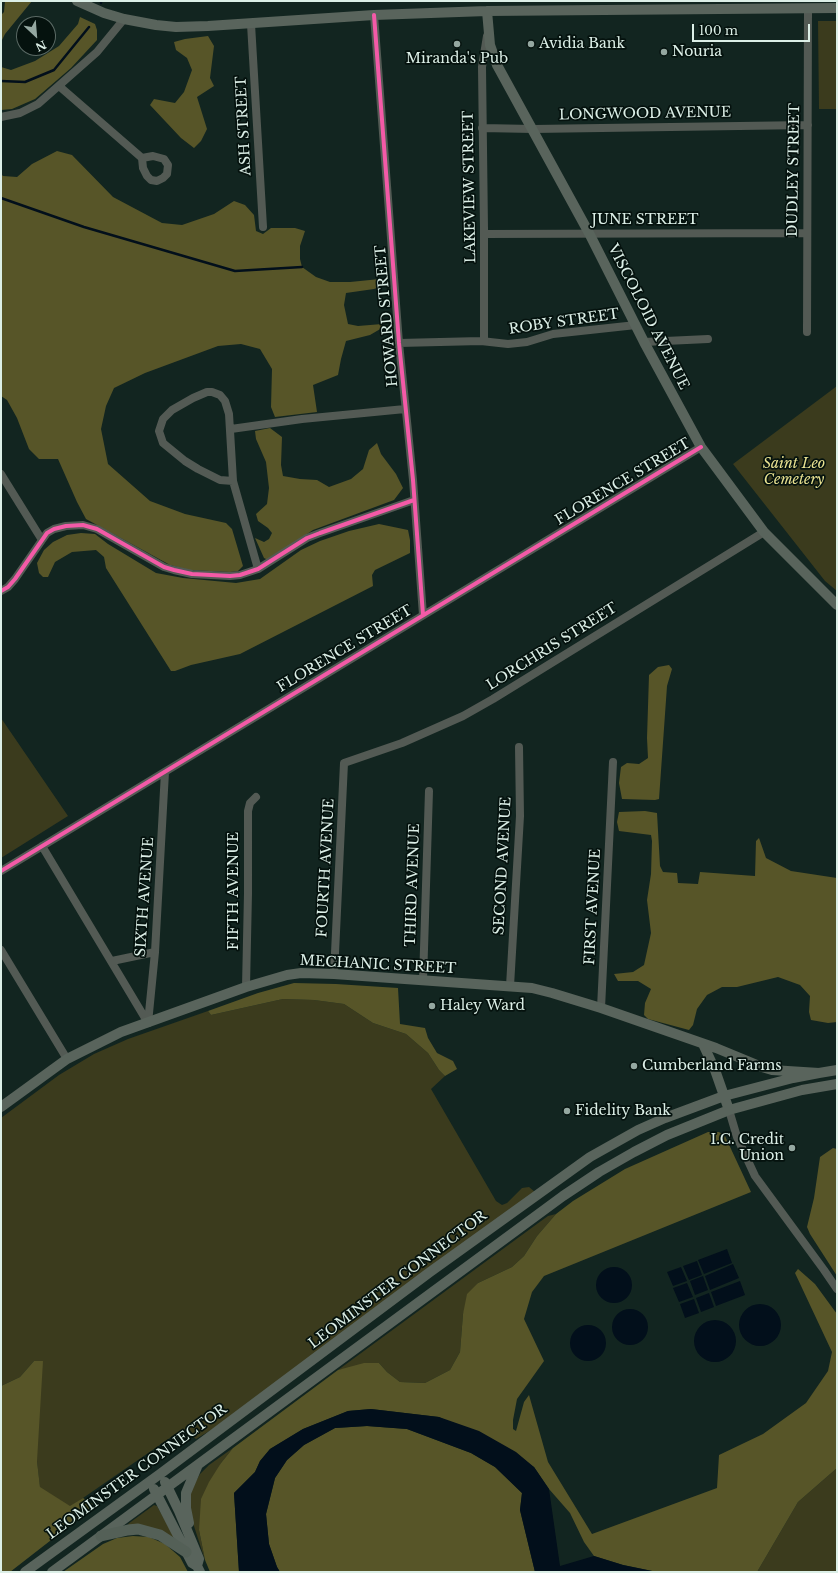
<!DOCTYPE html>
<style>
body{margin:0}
#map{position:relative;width:838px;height:1573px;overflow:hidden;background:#122520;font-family:"Libre Baskerville",serif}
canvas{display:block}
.frame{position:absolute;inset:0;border:2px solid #dcefe7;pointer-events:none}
.north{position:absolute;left:16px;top:16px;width:40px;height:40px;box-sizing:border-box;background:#05120e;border:1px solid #5b6a65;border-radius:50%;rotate:154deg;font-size:11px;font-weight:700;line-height:16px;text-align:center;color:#dcefe7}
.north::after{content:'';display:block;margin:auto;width:14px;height:18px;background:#95a8a1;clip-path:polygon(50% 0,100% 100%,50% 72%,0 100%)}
.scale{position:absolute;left:692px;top:24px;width:118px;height:18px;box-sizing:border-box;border:2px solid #dcefe7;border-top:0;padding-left:5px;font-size:12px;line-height:14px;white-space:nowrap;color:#dcefe7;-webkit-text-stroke:3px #05120e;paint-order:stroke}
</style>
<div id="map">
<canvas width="838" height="1573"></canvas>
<div class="frame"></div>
<div class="north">N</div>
<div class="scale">100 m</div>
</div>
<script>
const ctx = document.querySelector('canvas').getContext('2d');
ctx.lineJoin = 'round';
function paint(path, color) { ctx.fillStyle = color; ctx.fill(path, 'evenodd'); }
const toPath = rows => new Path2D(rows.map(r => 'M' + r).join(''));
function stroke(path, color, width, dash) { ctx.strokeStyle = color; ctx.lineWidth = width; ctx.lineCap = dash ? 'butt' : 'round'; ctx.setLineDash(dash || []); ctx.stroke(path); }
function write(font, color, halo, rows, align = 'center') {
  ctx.font = font + ' "Libre Baskerville",serif'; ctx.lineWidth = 3.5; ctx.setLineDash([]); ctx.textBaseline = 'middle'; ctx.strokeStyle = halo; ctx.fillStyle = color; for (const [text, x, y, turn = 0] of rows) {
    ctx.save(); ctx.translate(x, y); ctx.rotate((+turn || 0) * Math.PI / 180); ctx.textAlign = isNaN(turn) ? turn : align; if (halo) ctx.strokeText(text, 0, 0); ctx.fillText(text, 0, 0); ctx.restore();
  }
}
paint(toPath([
 [818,21,837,21,837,109,819,109],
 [837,386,837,591,825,581,733,464],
 [1,718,68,816,1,858],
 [283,999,314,1000,344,1004,373,1023,406,1034,428,1053,439,1070,445,1076,431,1089,496,1201,502,1205,507,1203,522,1188,529,1187,535,1192,216,1427,196,1439,190,1435,187,1429,180,1431,70,1507,40,1488,37,1461,34,1361,20,1377,1,1386,1,1118,59,1075,94,1054,128,1039,208,1011,211,1015],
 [556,1214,537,1236,524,1256,512,1267,478,1283,463,1314,460,1352,450,1370,425,1383,400,1382,387,1372,379,1363,338,1370,541,1221,548,1216],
 [233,1448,221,1463,199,1530,205,1560,191,1517,190,1496,193,1486,200,1474,209,1465],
 [837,1468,837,1572,757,1572,798,1502],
 [154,1505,157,1506,175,1538,129,1526,128,1524]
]), '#3b3b1d');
paint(toPath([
 [5,1,32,1,5,34,1,42,1,15,4,12],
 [80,17,95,24,97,30,97,40,71,68,35,99,12,109,1,110,1,67,11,70,35,61,59,46,78,24],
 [208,36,214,46,210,78,214,86,197,97,207,129,201,141,194,148,181,138,150,105,154,99,175,103,184,92,192,70,187,58,176,50,174,42,185,39],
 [57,151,72,155,113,197,162,223,182,225,214,214,234,201,245,205,254,215,256,231,263,234,271,228,295,228,305,231,300,246,300,259,302,267,316,277,330,282,350,282,380,279,385,285,374,289,346,293,344,305,348,324,358,326,382,324,382,328,370,335,346,341,341,359,338,375,313,385,317,412,275,417,271,407,272,369,260,349,241,344,218,346,145,373,114,388,106,406,101,429,108,464,150,501,185,514,226,523,232,529,243,566,238,571,230,572,189,570,170,565,86,519,77,502,58,459,39,459,29,449,17,418,7,400,1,396,1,174,3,176,17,177,32,164],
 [270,428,282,437,281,465,283,476,300,479,317,480,329,487,351,479,363,469,369,450,377,443,381,454,396,474,403,488,394,500,313,530,268,560,264,558,255,538,264,542,269,539,272,533,268,528,258,521,256,514,267,504,269,488,266,462,256,439,255,431],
 [379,524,408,530,410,540,410,553,375,570,372,575,373,586,240,654,191,665,175,671,171,671,106,568,104,557,96,550,72,552,55,562,48,577,43,577,39,573,37,563,44,550,53,542,67,535,81,533,95,534,108,544,156,573,183,578,236,583,260,579,301,550,320,541,349,531],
 [669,665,672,669,667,686,659,799,655,800,622,799,619,783,621,767,627,763,639,764,648,758,647,738,649,675,658,667],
 [645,811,657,813,660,866,663,872,677,873,678,883,698,884,700,872,755,876,756,841,759,838,766,858,791,871,837,878,837,1022,828,1023,811,1020,809,1012,810,996,800,985,778,977,737,987,722,987,707,995,697,1009,693,1025,689,1030,648,1019,644,1015,645,1003,651,989,638,981,618,981,614,974,633,972,644,965,651,933,647,900,651,874,652,841,651,835,619,831,617,822,619,812],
 [294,983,336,984,398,988,400,1024,425,1028,428,1038,437,1053,453,1061,457,1069,445,1076,439,1070,428,1053,406,1034,373,1023,344,1004,314,1000,283,999,211,1015,208,1011,258,993],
 [708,1132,719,1132,725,1136,751,1192,544,1276,532,1292,524,1319,544,1361,517,1399,513,1420,513,1429,516,1431,524,1402,529,1395,548,1462,592,1534,717,1488,719,1455,763,1434,806,1403,828,1371,832,1352,795,1273,798,1269,815,1284,837,1314,837,1468,798,1502,757,1572,657,1572,623,1565,594,1556,584,1542,570,1513,549,1489,534,1467,439,1417,371,1409,348,1411,303,1429,270,1449,260,1461,255,1472,234,1493,239,1572,210,1572,205,1560,199,1530,201,1499,209,1482,221,1463,233,1448,338,1370,364,1363,379,1363,387,1372,400,1382,425,1383,450,1370,460,1352,463,1314,467,1294,478,1283,512,1267,524,1256,537,1236,556,1214,573,1201,625,1169],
 [833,1148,837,1149,837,1276,810,1234,807,1227,814,1198,820,1157],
 [34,1361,43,1361,37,1461,40,1487,70,1506,83,1498,93,1504,82,1516,10,1572,1,1572,1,1386,20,1377],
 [367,1426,407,1429,471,1453,495,1467,522,1493,520,1510,535,1572,280,1572,277,1567,269,1544,266,1514,275,1478,287,1460,304,1445,335,1428],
 [133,1536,149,1537,165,1544,180,1557,188,1572,63,1572,103,1544,117,1538]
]), '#575528');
paint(toPath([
 [727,1249,732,1263,704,1274,698,1260],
 [697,1261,702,1275,689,1280,683,1266],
 [733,1264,739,1278,710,1290,705,1276],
 [681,1267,687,1281,673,1286,667,1272],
 '596 1285a18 18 0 1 1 36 0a18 18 0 1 1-36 0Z',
 [703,1276,708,1290,695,1295,690,1281],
 [740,1281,745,1295,716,1306,711,1292],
 [687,1283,693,1297,679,1302,673,1288],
 [709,1293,714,1307,701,1312,696,1298],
 [694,1299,699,1313,685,1318,680,1304],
 '739 1325a21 21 0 1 1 42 0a21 21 0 1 1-42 0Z',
 '612 1327a18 18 0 1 1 36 0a18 18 0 1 1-36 0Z',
 '694 1341a21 21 0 1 1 42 0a21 21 0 1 1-42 0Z',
 '570 1343a18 18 0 1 1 36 0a18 18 0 1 1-36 0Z',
 [371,1409,439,1417,479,1431,516,1452,534,1467,549,1489,560,1566,594,1556,623,1565,657,1572,535,1572,520,1510,522,1493,495,1467,471,1453,407,1429,367,1426,335,1428,304,1445,287,1460,275,1478,266,1514,269,1544,277,1567,280,1572,239,1572,234,1493,255,1472,260,1461,270,1449,303,1429,348,1411]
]), '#020f1b');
stroke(toPath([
 [101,3,101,1],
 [1,81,25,82,54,70,89,27],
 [1,198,84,227,235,271,302,267]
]), '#020f1b', 2.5);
stroke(toPath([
 [374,15,399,343,413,480,423,615],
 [251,24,263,227],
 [59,86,142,158,143,168,147,176,151,180,157,181,163,178,167,174,168,165,164,159,153,156,142,158],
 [1,117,20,113,38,104,97,52,124,19],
 [482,128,533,129,808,125],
 [484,234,806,233],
 [807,332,808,8],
 [484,341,484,229,482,67,487,36],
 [644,342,708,339],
 [399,343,481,341,508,344,527,342,553,334,636,325],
 [231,429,302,419,405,409],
 [1,474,42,540],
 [233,481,229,414,225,401,220,395,212,392,207,392,193,398,172,410,163,419,159,431,163,443,185,461,198,469,220,480,233,481,258,569],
 [1,591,8,587,15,579,47,533,54,529,66,526,83,525,97,529,164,567,174,570,192,574,230,576,240,575,258,569,307,538,320,533,414,500],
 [42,846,148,1023],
 [1,871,701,447],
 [1,950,67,1059],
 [112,961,155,952],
 [334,974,344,763,402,743,463,716,493,699,764,532],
 [423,980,429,791],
 [510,986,520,816,519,747],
 [246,987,248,893,248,811,250,803,256,797],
 [601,1008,613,762],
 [148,1023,155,952,165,772],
 [729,1110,737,1137,755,1176,824,1270,837,1289]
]), '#535a54', 8);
stroke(toPath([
 [77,1,104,13,124,19,156,25,176,27,208,26,374,15,487,11,837,8],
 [487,11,490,45,497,65,589,233,644,342,701,447,764,532,837,605],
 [703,1044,715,1070,729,1110],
 [1,1107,67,1059,121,1032,246,987,287,975,301,973,334,974,532,988,552,993,601,1008,716,1048,762,1067,772,1070,819,1073,837,1070],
 [165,1482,179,1511,199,1559,197,1566,200,1572],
 [154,1489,192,1563,197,1566],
 [189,1523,186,1508,186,1493,197,1467],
 [25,1572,160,1474,430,1272,590,1157,638,1130,665,1118,724,1096,793,1078,819,1073],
 [52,1572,563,1196,599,1172,634,1152,667,1135,729,1110,802,1090,837,1084]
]), '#59645c', 10);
stroke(toPath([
 [101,1536,128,1530,138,1529,160,1535,186,1552]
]), '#546057', 11);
stroke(toPath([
 [374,15,399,343,413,480,423,615],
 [1,591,8,587,15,579,47,533,54,529,66,526,83,525,97,529,164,567,174,570,192,574,230,576,240,575,258,569,307,538,320,533,414,500],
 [1,871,701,447]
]), '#f35aa7', 4);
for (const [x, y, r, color] of [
 [457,44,4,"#95a8a1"],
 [531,44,4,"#95a8a1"],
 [664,52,4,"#95a8a1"],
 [432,1006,4,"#95a8a1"],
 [634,1066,4,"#95a8a1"],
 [567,1111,4,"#95a8a1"],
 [792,1148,4,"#95a8a1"]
]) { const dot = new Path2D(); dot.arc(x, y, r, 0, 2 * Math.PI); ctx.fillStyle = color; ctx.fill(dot); stroke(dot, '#05120e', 1.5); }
write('14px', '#dcefe7', '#05120e', [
 ["Avidia Bank",539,44],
 ["Nouria",672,52],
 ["Miranda's Pub",457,59,"center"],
 ["Haley Ward",440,1006],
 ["Cumberland Farms",642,1066],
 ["Fidelity Bank",575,1111],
 ["I.C. Credit",784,1140,"right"],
 ["Union",784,1156,"right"]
], 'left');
write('14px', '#dcefe7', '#05120e', [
 ["LONGWOOD AVENUE",645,114,-1],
 ["ASH STREET",244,126,-93],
 ["DUDLEY STREET",794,170,-89],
 ["LAKEVIEW STREET",470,187,-91],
 ["JUNE STREET",645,220],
 ["HOWARD STREET",387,316,-95],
 ["VISCOLOID AVENUE",648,317,63],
 ["ROBY STREET",564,322,-8],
 ["FLORENCE STREET",623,482,-31],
 ["LORCHRIS STREET",552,647,-32],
 ["FLORENCE STREET",345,649,-31],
 ["SECOND AVENUE",503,866,-87],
 ["FOURTH AVENUE",326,868,-87],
 ["THIRD AVENUE",413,885,-88],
 ["FIFTH AVENUE",234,891,-90],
 ["SIXTH AVENUE",145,897,-86],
 ["FIRST AVENUE",593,907,-87],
 ["MECHANIC STREET",378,965,3],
 ["LEOMINSTER CONNECTOR",398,1280,-37],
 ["LEOMINSTER CONNECTOR",137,1472,-36]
]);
write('italic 14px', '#e9e291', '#05120e', [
 ["Saint Leo",794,464],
 ["Cemetery",794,480]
]);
</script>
